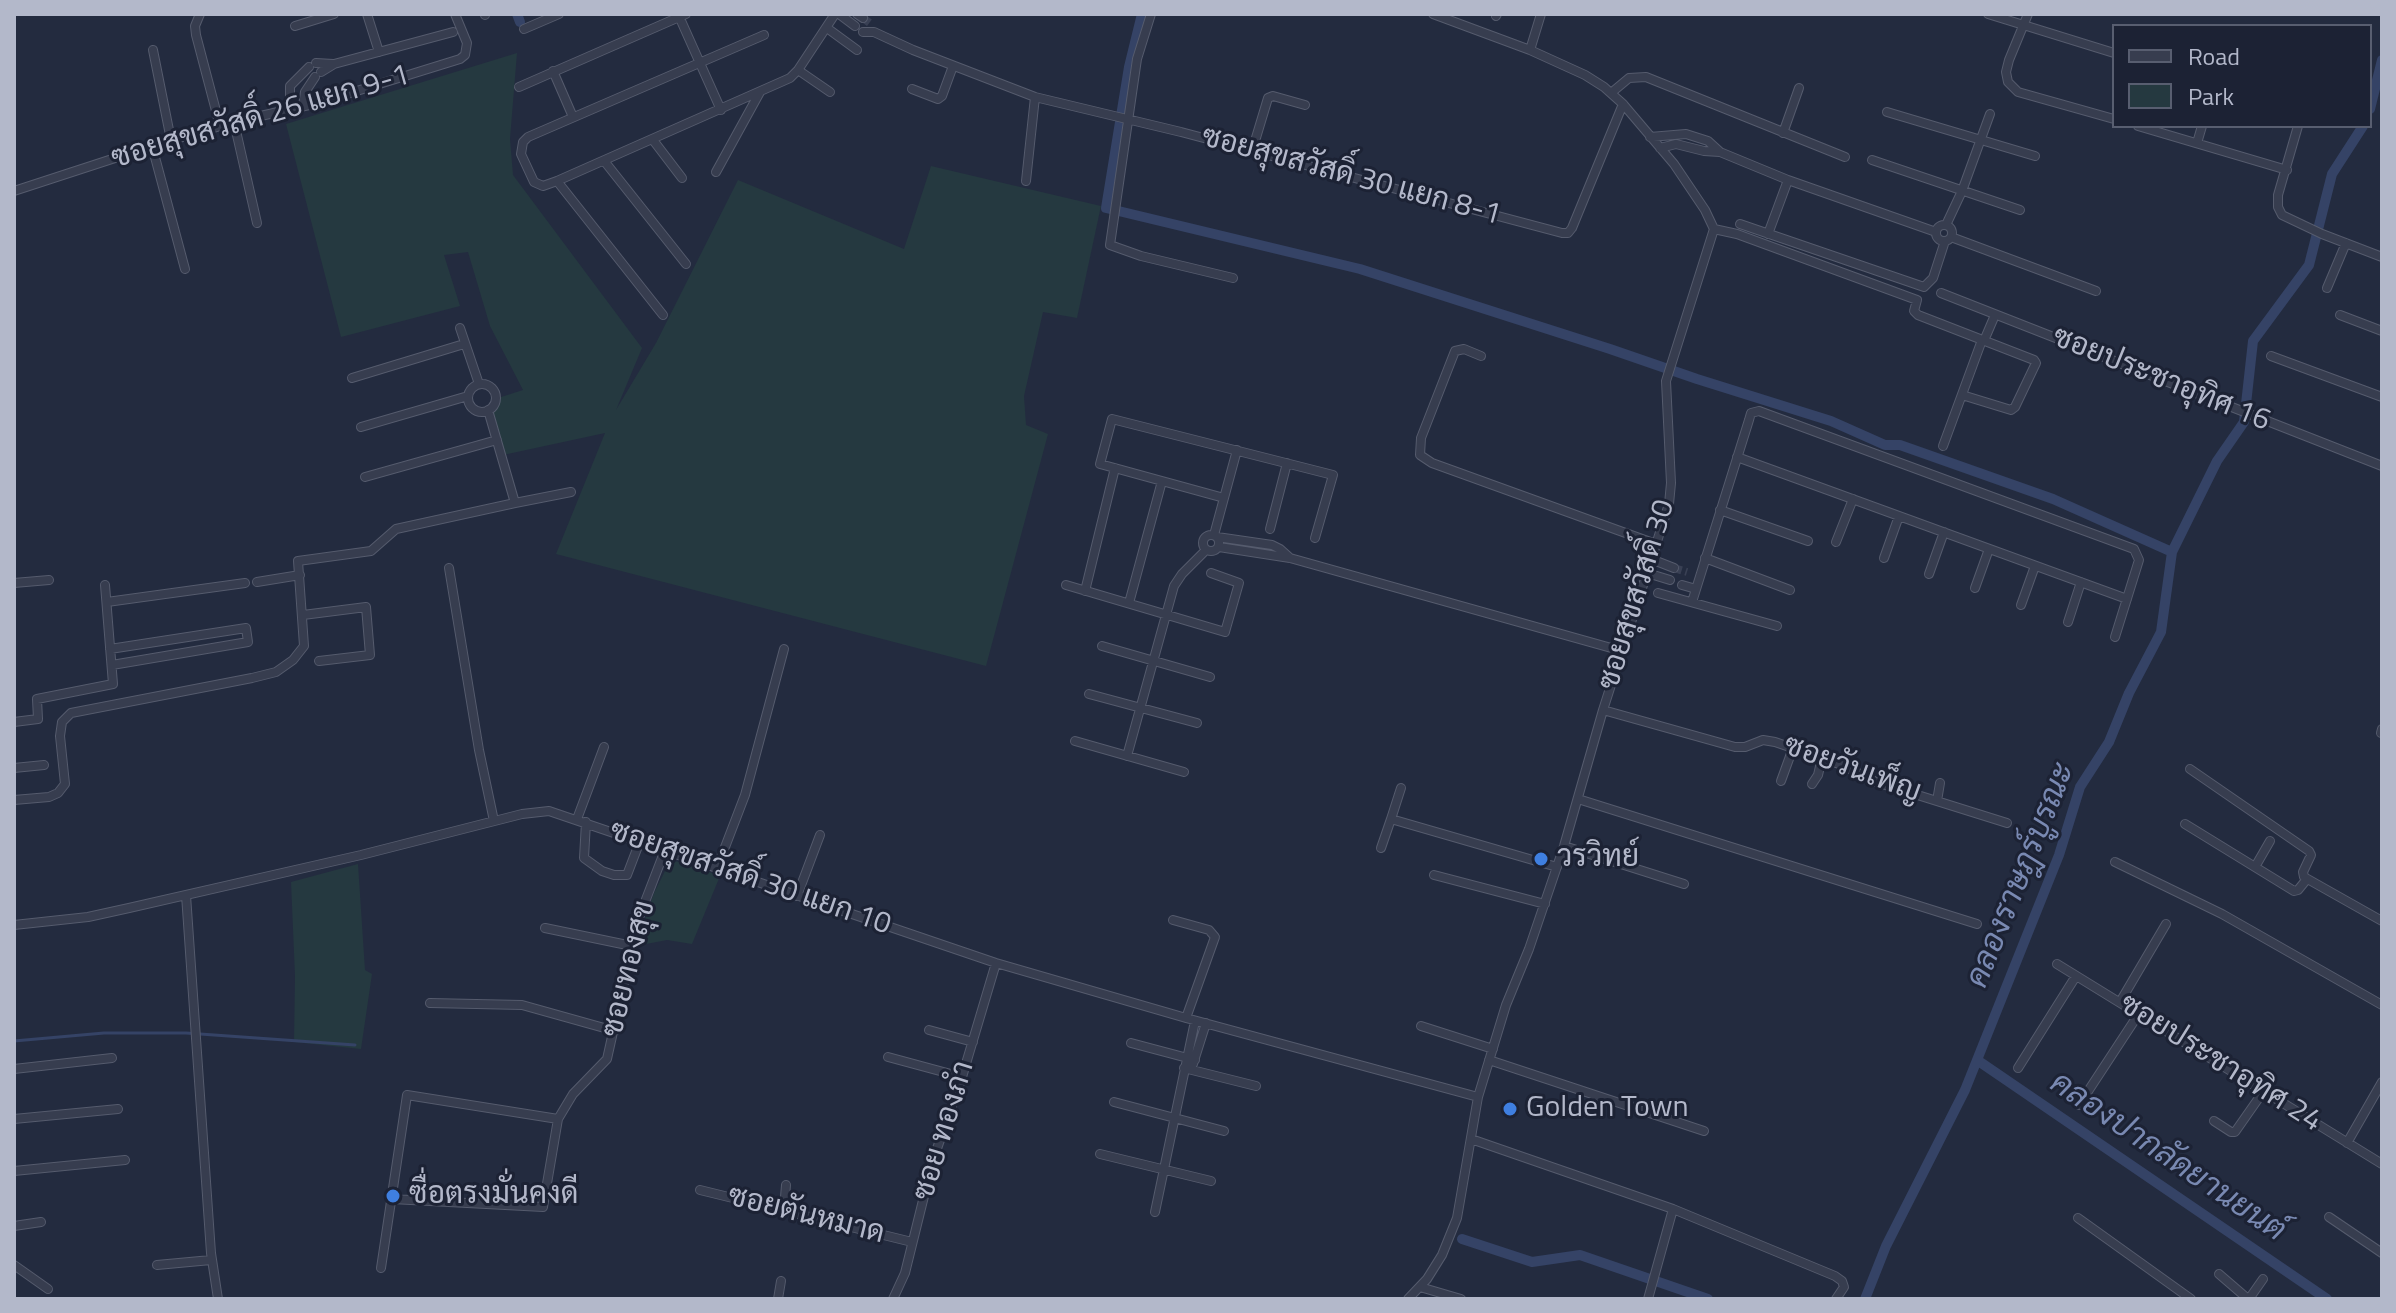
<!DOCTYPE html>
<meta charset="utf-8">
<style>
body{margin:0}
#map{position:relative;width:2396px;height:1313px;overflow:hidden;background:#232b3f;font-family:"Titillium Web",sans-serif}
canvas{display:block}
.frame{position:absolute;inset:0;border:16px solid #b3b8ca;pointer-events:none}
.legend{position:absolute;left:2112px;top:24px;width:260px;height:104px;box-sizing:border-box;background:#1c2234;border:2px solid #585e70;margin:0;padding:10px 14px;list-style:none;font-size:24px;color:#b3b8ca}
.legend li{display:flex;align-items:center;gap:16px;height:40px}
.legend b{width:40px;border:2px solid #585e70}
</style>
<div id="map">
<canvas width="2396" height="1313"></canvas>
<div class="frame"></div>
<ul class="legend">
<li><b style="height:10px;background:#373d4f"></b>Road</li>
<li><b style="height:22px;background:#253940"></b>Park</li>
</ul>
</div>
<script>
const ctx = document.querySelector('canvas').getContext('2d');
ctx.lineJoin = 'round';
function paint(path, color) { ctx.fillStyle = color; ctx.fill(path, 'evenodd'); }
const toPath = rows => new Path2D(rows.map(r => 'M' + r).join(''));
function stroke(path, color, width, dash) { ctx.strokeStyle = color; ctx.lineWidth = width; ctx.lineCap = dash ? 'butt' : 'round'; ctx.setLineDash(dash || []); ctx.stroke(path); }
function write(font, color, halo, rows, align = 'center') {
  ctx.font = font + ' "Titillium Web",Sarabun,sans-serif'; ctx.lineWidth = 6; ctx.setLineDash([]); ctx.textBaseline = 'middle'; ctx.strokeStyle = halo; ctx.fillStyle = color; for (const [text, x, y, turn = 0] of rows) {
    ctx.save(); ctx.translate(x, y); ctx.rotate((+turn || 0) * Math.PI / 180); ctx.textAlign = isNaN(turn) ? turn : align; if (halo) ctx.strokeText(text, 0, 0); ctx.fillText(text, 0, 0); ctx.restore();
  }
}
paint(toPath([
 [517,53,510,139,513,175,642,348,616,410,656,343,738,180,904,249,931,166,1101,206,1077,318,1043,312,1024,396,1026,425,1048,434,986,666,556,554,605,433,503,455,492,412,498,398,523,390,490,326,468,252,444,255,460,306,341,337,286,124],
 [670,861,681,862,720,876,692,944,667,940,641,945,641,930,654,893],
 [358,864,365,970,372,974,361,1049,294,1042,295,976,291,882]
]), '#253940');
stroke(toPath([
 [14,1041,104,1033,186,1033,355,1045]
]), '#354366', 3);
stroke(toPath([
 [517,14,520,22],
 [1142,14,1129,67,1106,208,1360,269,1610,349,1697,379,1831,421,1885,445,1900,445,2053,499,2172,552],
 [2370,109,2382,60],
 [1977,1060,2327,1299],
 [1462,1239,1532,1262,1580,1255,1708,1299],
 [1865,1299,1886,1246,1965,1090,2059,855,2080,787,2109,742,2129,693,2161,632,2172,552,2217,461,2244,422,2253,341,2309,265,2332,174,2363,126]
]), '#354366', 10);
stroke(toPath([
 [863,18,871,24],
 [1674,568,1687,572]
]), '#394054', 8, [8, 4]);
const street = toPath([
 [200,14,195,26,196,35,220,126],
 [367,14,379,52],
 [485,14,485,15],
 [678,14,721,110],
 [839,14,855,26],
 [857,14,863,18],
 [1151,14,1137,59,1110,245,1141,256,1233,278],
 [1988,14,2114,53],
 [2028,14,2009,60,2006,72,2008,82,2018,92,2114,119],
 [1496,16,1497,14],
 [295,26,334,14],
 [827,28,857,50],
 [524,29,559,14],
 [863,32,874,32,913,50,1035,97,1181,132,1562,233,1568,233,1572,228,1623,104],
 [764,35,528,137,523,142,521,154,534,182,543,186,557,181,790,78,798,70,835,14],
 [153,50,171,140],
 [1530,50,1541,14],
 [316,63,333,64],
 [798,70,830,92],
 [553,71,573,117],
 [321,72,334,64,453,32],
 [519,87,686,14],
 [912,89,938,99,942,96,953,66],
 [1611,93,1629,78,1646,77,1845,157],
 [303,106,305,92,315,77],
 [290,109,290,86,309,67],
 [1887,112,2035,156],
 [234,122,257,223],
 [2138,126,2287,170],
 [2298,126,2278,195,2278,207,2282,215,2322,234,2382,257],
 [1783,133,1799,88],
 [1650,137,1686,134,1708,141,1720,152,1704,151,1676,144,1660,148],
 [653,140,682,178],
 [2197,143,2202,126],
 [152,146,185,269],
 [1252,151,1268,98,1273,96,1305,105],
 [1720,152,1788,180,1936,232],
 [1872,160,2020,210],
 [605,162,686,264],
 [716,172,760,92],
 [557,181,663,315],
 [1026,181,1035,97],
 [14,191,152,146,234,122,318,103,460,59,465,55,467,43,455,14],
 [1740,224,1924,287,1933,278,1945,241],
 '1936 233a8 8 0 1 1 16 0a8 8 0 1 1-16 0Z',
 [1946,225,1962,191,1990,114],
 [1714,229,1737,234,1917,300,1914,311,1918,315,2034,360,2036,363,2015,407,2011,410,1962,395],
 [1768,234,1788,180],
 [1951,237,2096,291],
 [2327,288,2346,243],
 [1941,293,2382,466],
 [2340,315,2382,331],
 [460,328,479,384],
 [1986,336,1995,315],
 [1481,356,1464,349,1455,351,1421,438,1420,455,1432,463,1656,544],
 [2271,356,2382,397],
 [352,378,464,344],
 '468 398a14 14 0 1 1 28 0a14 14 0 1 1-28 0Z',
 [361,427,468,396],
 [1943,446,1982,340],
 [1737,457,2127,599],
 [365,477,497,440],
 [1224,498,1100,464,1112,419,1333,475,1315,538],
 [515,503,571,492],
 [1720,510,1808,541],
 [1270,529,1287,463],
 '1203 543a8 8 0 1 1 16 0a8 8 0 1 1-16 0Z',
 [1214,535,1237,450],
 [1217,537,1272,545,1280,549,1290,558],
 [1836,542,1853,499],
 [1219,547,1290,558,1622,651],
 [1705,558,1790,590],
 [1884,558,1899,516],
 [1651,559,1674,568],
 [449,568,479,750,494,821],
 [1647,573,1670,580],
 [1929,574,1944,532],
 [257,582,300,575],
 [14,583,49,580],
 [1066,585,1225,632,1239,583,1211,573],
 [1682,585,1696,589],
 [1975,588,1989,549],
 [1085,591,1115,468],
 [1658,593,1777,626],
 [107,602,245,583],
 [1692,602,1749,420,1751,413,1759,411,2134,549,2139,560,2115,637],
 [1129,603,1162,481],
 [2021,605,2035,566],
 [303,615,366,607,370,655,319,661],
 [2068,622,2081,582],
 [1102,646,1210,677],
 [110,649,246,628,248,642,112,665],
 [1089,694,1197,723],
 [1603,710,1735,747,1745,747,1763,740,1775,742,1842,765,1876,782,2007,823],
 [14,722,38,719,37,699,113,684,105,585],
 [2381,733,2382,729],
 [1075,741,1184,772],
 [1127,756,1174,586,1182,574,1206,550],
 [14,768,44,765],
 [2190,769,2309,851,2311,855,2303,872,2304,877,2382,921],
 [1781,781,1793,748],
 [1812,784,1818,775,1822,758],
 [1578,799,1977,924],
 [14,800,49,797,58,793,65,784,60,736,62,722,71,713,252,678,276,672,293,660,304,646,298,561,371,551,396,529,515,503,488,410],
 [1937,801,1940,783],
 [577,819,604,747],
 [1391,819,1401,788],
 [586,822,584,858,602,871,614,875,627,875,640,841],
 [2185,824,2294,891,2298,890,2307,879],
 [1564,846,1684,884],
 [1381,848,1391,819,1557,867],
 [2115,862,2222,914,2382,1005],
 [2255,867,2270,841],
 [717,868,745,795,784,649],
 [1434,875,1545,904],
 [186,895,211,1253,218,1299],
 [797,896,820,835],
 [1173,920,1209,930,1215,937,1186,1018],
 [14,925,88,917,129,908,361,855,522,814,549,811,996,963,1186,1018,1478,1097],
 [545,928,632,946],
 [2057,964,2382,1164],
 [2120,1002,2166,924],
 [430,1003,522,1005,615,1031],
 [1421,1026,1493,1049],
 [929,1030,973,1042],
 [1131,1043,1195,1060],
 [888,1057,962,1077],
 [1489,1060,1704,1131],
 [1193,1064,1206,1023],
 [1184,1068,1256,1086],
 [2018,1068,2076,976],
 [14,1069,112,1058],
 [1114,1102,1224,1131],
 [2079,1105,2138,1015],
 [14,1119,118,1109],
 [2214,1121,2231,1132,2235,1132,2263,1092],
 [1471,1139,1673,1209,1835,1276,1842,1281,1844,1287,1836,1299],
 [2347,1143,2382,1082],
 [1100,1154,1211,1181],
 [14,1171,125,1160],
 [700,1190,912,1242],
 [392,1199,543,1207,558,1119,573,1094,607,1059,638,920,665,850],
 [784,1209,786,1185],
 [1155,1212,1195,1021],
 [2329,1217,2382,1253],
 [2078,1218,2191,1299],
 [14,1226,41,1222],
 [14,1265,48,1289],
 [157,1265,211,1260],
 [381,1268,407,1095,558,1119],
 [2219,1274,2248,1299],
 [1420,1287,1461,1299],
 [778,1299,781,1281],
 [893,1299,905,1273,933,1160,962,1077,996,963],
 [1408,1299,1427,1279,1442,1255,1457,1218,1478,1097,1506,1005,1529,949,1564,846,1603,710,1669,504,1671,483,1666,381,1714,229,1705,210,1674,164,1623,104,1604,87,1585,75,1530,50,1433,14],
 [1648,1299,1673,1209],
 [2249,1299,2263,1279]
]);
stroke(street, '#555b6d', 10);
stroke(street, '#373d4f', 8);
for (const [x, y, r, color] of [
 [1541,859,8,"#3f7fe0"],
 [1510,1109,8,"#3f7fe0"],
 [393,1196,8,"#3f7fe0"]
]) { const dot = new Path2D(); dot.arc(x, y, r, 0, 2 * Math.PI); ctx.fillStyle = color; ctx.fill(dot); stroke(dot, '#1c2234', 3); }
write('30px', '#b3b8ca', '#1c2234', [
 ["ซอยสุขสวัสดิ์ 26 แยก 9-1",261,118,-16],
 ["ซอยสุขสวัสดิ์ 30 แยก 8-1",1351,177,15],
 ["ซอยประชาอุทิศ 16",2161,380,22],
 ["ซอยสุขสวัสดิ์ 30",1638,595,-73],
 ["ซอยวันเพ็ญ",1852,770,20],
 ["ซอยสุขสวัสดิ์ 30 แยก 10",750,879,19],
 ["ซอยทองสุข",630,969,-76],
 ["ซอยประชาอุทิศ 24",2220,1064,32],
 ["ซอย ทองภํา",945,1131,-73],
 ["ซอยตันหมาด",806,1216,14]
]);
write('30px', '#b3b8ca', '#1c2234', [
 ["วรวิทย์",1557,859],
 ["Golden Town",1526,1109],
 ["ซื่อตรงมั่นคงดี",409,1196]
], 'left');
write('italic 32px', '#7989b2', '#1c2234', [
 ["คลองราษฎร์บูรณะ",2022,876,-68],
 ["คลองปากลัดยานยนต์",2167,1158,34]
]);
</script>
